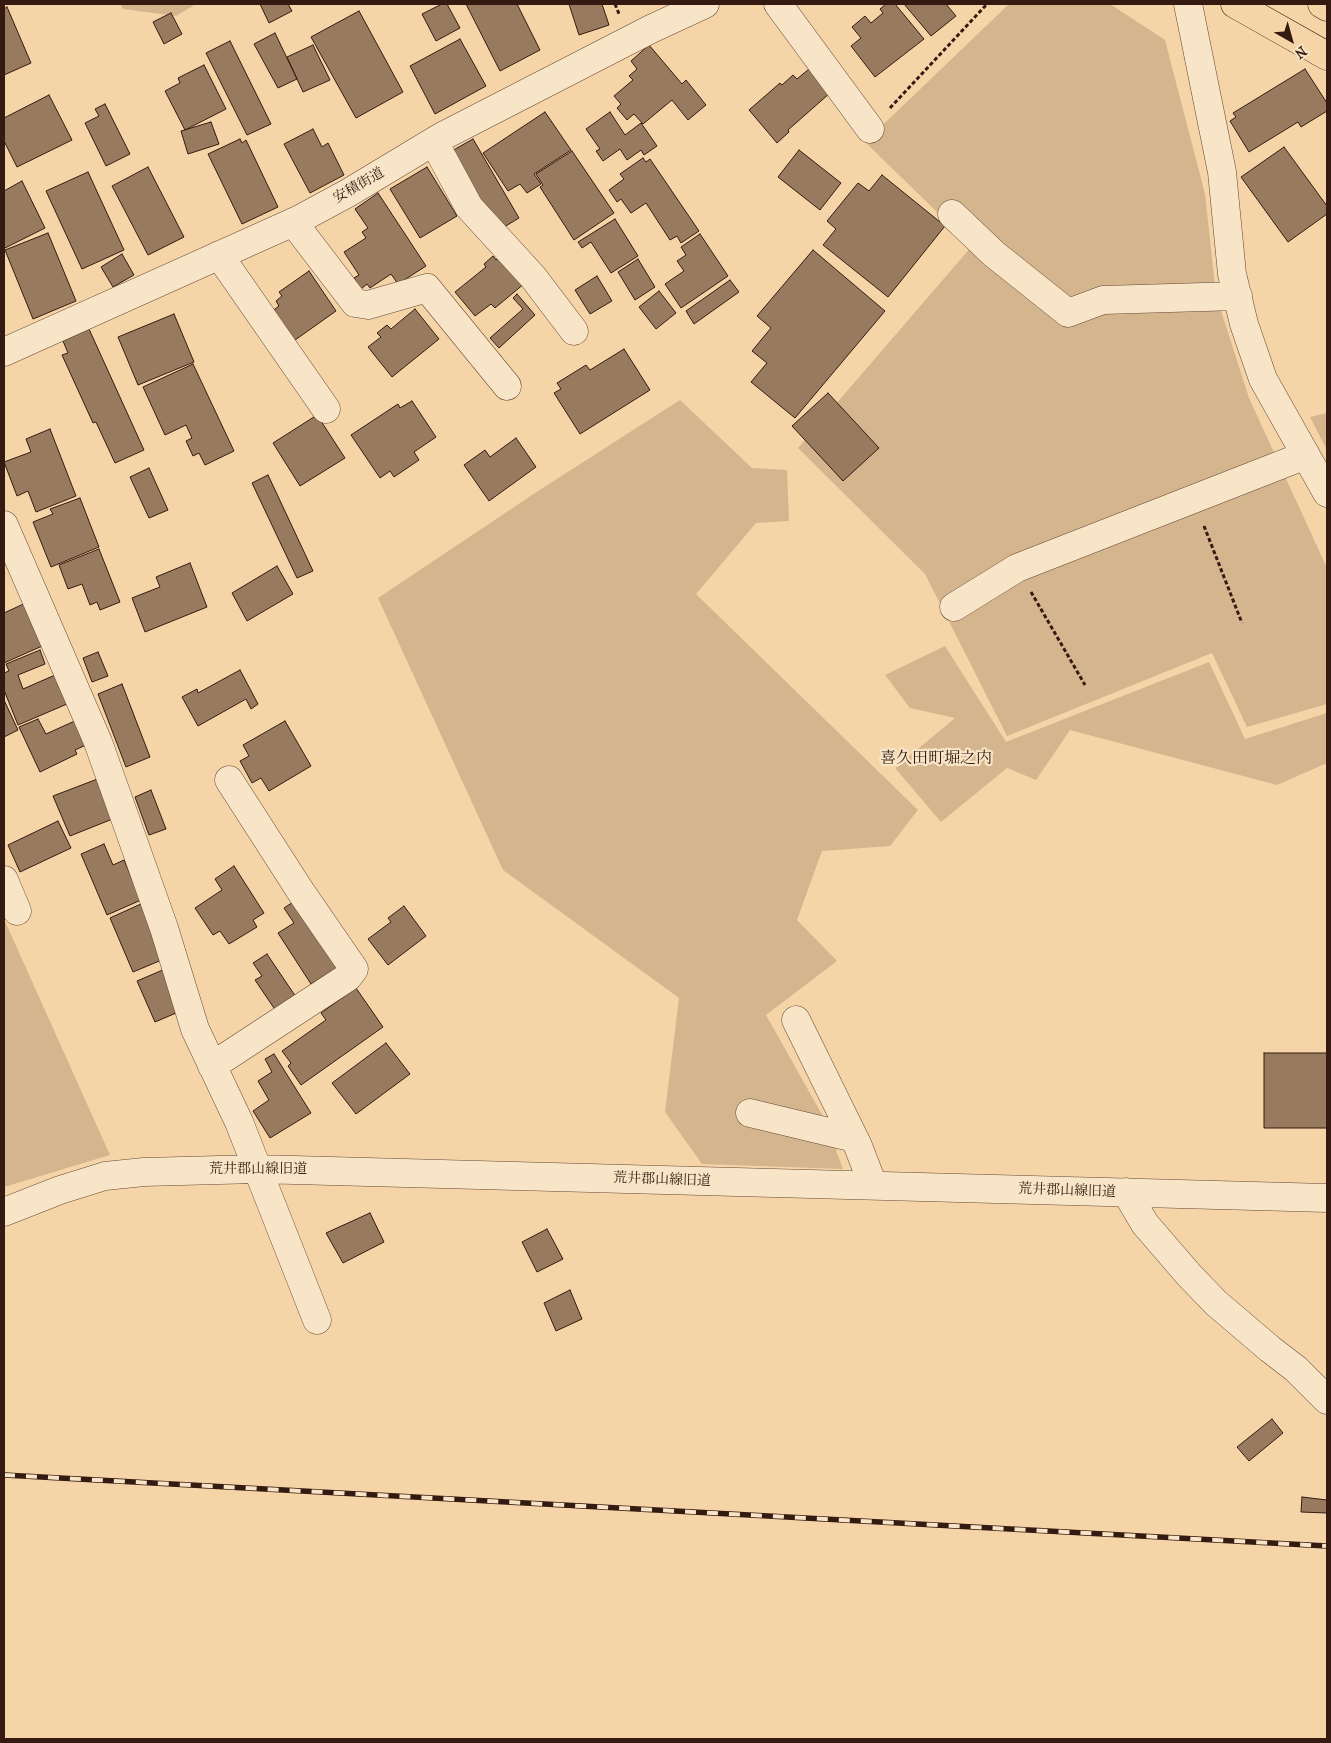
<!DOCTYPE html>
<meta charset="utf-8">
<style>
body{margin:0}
#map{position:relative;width:1331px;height:1743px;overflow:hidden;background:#f5d5a8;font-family:"IM FELL French Canon",serif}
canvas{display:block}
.frame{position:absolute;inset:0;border:5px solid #341a10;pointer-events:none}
.north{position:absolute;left:1266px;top:15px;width:50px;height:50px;-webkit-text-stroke:4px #f8e4c6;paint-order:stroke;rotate:142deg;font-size:14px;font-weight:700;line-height:20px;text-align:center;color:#341a10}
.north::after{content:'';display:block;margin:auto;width:18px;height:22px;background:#341a10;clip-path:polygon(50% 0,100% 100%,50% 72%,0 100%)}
</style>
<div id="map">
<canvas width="1331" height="1743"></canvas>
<div class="frame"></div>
<div class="north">N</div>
</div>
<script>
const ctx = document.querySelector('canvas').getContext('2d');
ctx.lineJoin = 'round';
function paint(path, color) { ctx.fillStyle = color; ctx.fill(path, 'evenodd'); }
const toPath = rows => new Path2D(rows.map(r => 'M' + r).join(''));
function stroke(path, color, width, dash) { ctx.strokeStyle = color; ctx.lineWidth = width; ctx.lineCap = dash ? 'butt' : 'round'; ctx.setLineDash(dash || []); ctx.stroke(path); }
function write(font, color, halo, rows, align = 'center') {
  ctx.font = font + ' "IM FELL French Canon","Noto Serif JP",serif'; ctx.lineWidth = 4.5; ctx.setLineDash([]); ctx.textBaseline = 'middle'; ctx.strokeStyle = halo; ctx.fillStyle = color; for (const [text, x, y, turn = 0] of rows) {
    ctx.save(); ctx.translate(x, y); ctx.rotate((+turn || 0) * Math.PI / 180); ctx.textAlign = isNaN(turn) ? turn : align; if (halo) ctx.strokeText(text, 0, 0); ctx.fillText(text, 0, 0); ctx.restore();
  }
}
paint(toPath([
 [120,4,196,4,176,16,123,9],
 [1009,4,1110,4,1165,40,1205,194,1216,295,1249,398,1327,568,1327,704,1247,727,1212,653,1007,736,925,574,798,448,972,246,865,142],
 [680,400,752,468,787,470,789,521,756,523,696,594,918,810,890,846,822,851,797,920,837,961,766,1015,825,1120,843,1169,702,1164,665,1112,679,998,503,870,378,598,538,491],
 [1327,413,1327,450,1310,417],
 [945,646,1006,742,1209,662,1245,739,1327,713,1327,763,1277,785,1070,730,1036,780,1007,768,941,822,895,768,955,718,910,708,885,675],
 [4,919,110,1155,4,1187]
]), '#d4b58e');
const building = toPath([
 [260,4,288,4,292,11,269,23,260,4],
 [442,4,447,4,460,28,436,41,422,14,442,4],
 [466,4,517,4,540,50,500,71,466,4],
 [569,4,602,4,609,25,579,35,569,4],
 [886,4,895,4,924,39,875,77,851,46,861,38,852,27,865,16,871,23,883,13,880,9,886,4],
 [904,4,946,4,956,16,931,36,904,4],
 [7,7,31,63,4,75,4,9,7,7],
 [359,11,403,92,356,118,311,37,359,11],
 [171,13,182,34,164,44,153,22,171,13],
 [275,33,297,79,278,88,254,44,275,33],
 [460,39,486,86,435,114,410,66,460,39],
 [230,41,271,124,247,135,206,53,230,41],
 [313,45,330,80,303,92,287,57,313,45],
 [649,45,682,84,686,80,706,105,688,120,672,100,643,124,634,114,627,120,617,108,621,104,614,96,633,80,629,76,637,69,631,61,649,45],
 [204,65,226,109,185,130,165,91,180,83,178,78,204,65],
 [809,69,830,93,788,130,789,132,777,143,749,110,780,83,782,85,793,75,797,79,809,69],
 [1305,69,1327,103,1327,111,1301,127,1298,122,1249,152,1230,121,1236,117,1233,113,1305,69],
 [49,95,72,140,17,167,4,141,4,118,49,95],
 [105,104,130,154,106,166,85,123,99,116,95,109,105,104],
 [545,112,571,150,534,174,541,184,527,193,520,184,508,191,483,153,545,112],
 [610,112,625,135,641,123,657,146,644,155,641,150,627,160,620,149,603,161,596,151,600,149,586,129,610,112],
 [211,122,219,144,188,154,181,131,211,122],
 [313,129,322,147,328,143,344,175,310,193,284,144,313,129],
 [240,139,242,143,246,140,278,207,242,224,208,154,240,139],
 [473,139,519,218,504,227,500,221,492,225,450,152,473,139],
 [1284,147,1327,206,1327,214,1288,242,1241,177,1284,147],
 [799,150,841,183,820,210,778,177,799,150],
 [572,151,614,213,574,240,540,187,543,185,536,174,572,151],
 [643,158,646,162,650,159,699,231,681,243,677,236,670,240,646,203,631,213,621,199,617,202,609,190,624,179,620,174,643,158],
 [148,167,184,237,148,255,112,186,148,167],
 [427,167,457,216,420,238,390,189,427,167],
 [88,172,124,250,82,269,46,191,88,172],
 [882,175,945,226,888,297,823,245,836,229,827,221,858,183,869,191,882,175],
 [22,181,45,228,5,248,4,245,4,191,22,181],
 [378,193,426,266,398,284,391,274,370,288,367,284,361,289,354,278,359,275,344,252,366,238,362,232,368,228,355,209,378,193],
 [615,219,638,256,611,273,591,242,582,248,578,242,615,219],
 [48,233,76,301,33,319,5,250,48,233],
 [700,234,728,276,681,308,665,284,684,271,677,261,686,255,681,247,700,234],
 [813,250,885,311,795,418,751,382,767,363,752,351,771,328,757,316,813,250],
 [122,254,134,275,113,287,101,267,122,254],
 [502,255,525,283,495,308,491,304,475,316,455,292,486,267,484,264,493,256,496,260,502,255],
 [638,259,655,287,635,300,618,272,638,259],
 [309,271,336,311,288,345,267,315,279,306,276,301,282,296,279,292,309,271],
 [597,276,612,301,590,314,575,290,597,276],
 [730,280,739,292,694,324,686,311,730,280],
 [659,291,676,313,656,329,639,307,659,291],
 [517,294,535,315,499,348,490,338,523,309,513,298,517,294],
 [415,309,439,339,392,377,368,347,381,337,377,333,387,325,391,329,415,309],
 [174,314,194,362,138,385,118,337,174,314],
 [89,329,144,450,115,463,96,422,93,423,62,355,68,353,63,341,89,329],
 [624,349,650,390,580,434,554,393,561,389,557,383,586,365,590,370,624,349],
 [193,364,234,451,205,465,199,453,193,456,186,441,192,438,186,425,165,435,143,387,193,364],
 [828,393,879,448,843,481,792,426,828,393],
 [412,401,436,437,414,452,419,460,394,477,390,471,380,478,351,435,398,404,400,408,412,401],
 [317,415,345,458,300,486,273,443,317,415],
 [50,429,76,496,36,512,28,491,17,496,4,462,31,452,26,439,50,429],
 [516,438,536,467,489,501,464,465,485,450,490,457,516,438],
 [149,468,168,510,149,518,130,477,149,468],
 [268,475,313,571,297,578,252,483,268,475],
 [80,498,99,547,51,567,33,522,53,514,50,509,80,498],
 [99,549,120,602,100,610,97,602,90,605,82,584,68,589,59,565,99,549],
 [190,563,207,607,145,632,132,598,160,587,156,577,190,563],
 [277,566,293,594,247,621,232,593,277,566],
 [30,601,49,643,4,663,4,613,30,601],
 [40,650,45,664,18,675,23,689,62,672,74,701,18,725,4,690,4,673,9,671,6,664,40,650],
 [98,652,108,676,92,682,83,658,98,652],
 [240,670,258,704,251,709,246,699,198,726,182,697,197,689,198,693,240,670],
 [122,684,150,757,126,767,98,694,122,684],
 [4,700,18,730,4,737,4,700],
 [38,719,46,734,77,720,88,744,75,750,77,754,40,772,19,727,38,719],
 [285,721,311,766,269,791,261,778,252,783,240,761,249,756,243,745,285,721],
 [100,778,115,818,70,836,53,796,100,778],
 [151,790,166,829,149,835,135,797,151,790],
 [58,821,71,848,20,872,8,845,58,821],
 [104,844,113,865,124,860,141,900,107,915,81,854,104,844],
 [234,866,264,913,253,920,257,927,229,944,220,931,213,935,195,908,222,890,215,879,234,866],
 [298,899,337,968,311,984,278,933,294,923,284,908,298,899],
 [143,903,164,959,133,972,110,918,143,903],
 [404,906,426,936,388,965,368,939,391,922,388,918,404,906],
 [267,954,296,997,276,1011,255,980,262,976,253,963,267,954],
 [165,969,183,1010,155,1022,137,981,165,969],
 [356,988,383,1027,301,1085,288,1066,291,1063,282,1051,326,1020,321,1013,356,988],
 [386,1043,410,1074,356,1114,332,1083,386,1043],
 [1264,1053,1327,1053,1327,1128,1264,1128,1264,1053],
 [274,1054,311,1113,270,1138,253,1111,269,1100,258,1081,272,1072,265,1059,274,1054],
 [370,1213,384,1242,343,1263,326,1233,370,1213],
 [547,1229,563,1259,537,1272,522,1242,547,1229],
 [570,1290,582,1319,556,1331,544,1303,570,1290],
 [1272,1419,1283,1433,1249,1461,1237,1447,1272,1419],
 [1302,1497,1327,1500,1327,1513,1301,1512,1302,1497]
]);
paint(building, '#987b5f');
stroke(building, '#341a10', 1);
const minor = toPath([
 [778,4,870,129],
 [1188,4,1222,172,1232,274,1244,324,1263,379,1327,493],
 [434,142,469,207,533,277,574,331],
 [952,214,994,254,1068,313,1103,300,1238,296],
 [293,222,355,303,368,305,427,288,507,386],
 [219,255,326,409],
 [4,352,298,220,348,193,441,137,651,29,705,4],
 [4,525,98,742,164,928,195,1029,239,1122,317,1320],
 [954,607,1017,568,1306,455],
 [4,880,17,911],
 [796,1020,858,1146,873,1185],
 [212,1066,348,977,354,969,301,892,229,780],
 [750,1113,854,1138],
 [1126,1192,1145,1224,1189,1275,1216,1303,1270,1349,1296,1369,1327,1400],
 [4,1212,60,1190,105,1176,144,1172,257,1169,1327,1198]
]);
const highway = toPath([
 [1235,4,1327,56],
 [1322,4,1327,7]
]);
stroke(minor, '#644936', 29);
stroke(highway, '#341a10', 29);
stroke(toPath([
 [615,4,619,14],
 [890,108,987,4],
 [1204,526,1242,623],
 [1031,592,1085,685]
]), '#341a10', 3, [4, 2.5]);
stroke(minor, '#f8e4c6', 28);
stroke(highway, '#f5d5a8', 28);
const rail = toPath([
 [4,1475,1327,1546]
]);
stroke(rail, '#341a10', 5.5);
stroke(rail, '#f8e4c6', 4, [11]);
write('14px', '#341a10', '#f8e4c6', [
 ["安積街道",359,186,-30],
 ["荒井郡山線旧道",258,1170],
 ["荒井郡山線旧道",662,1180,2],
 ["荒井郡山線旧道",1067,1191,2]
]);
write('16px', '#341a10', '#f8e4c6', [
 ["喜久田町堀之内",936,759]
]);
</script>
